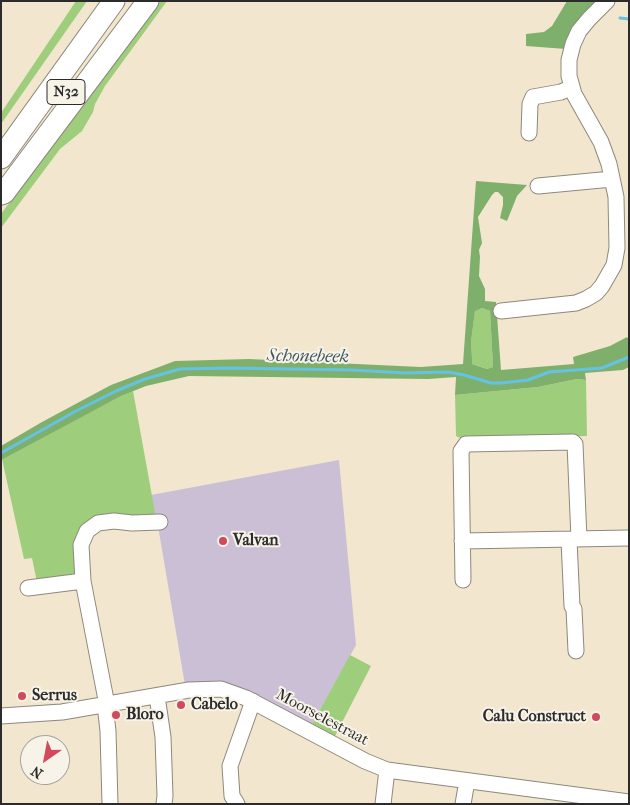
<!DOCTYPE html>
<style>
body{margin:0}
#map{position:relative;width:630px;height:805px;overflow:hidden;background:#f2e6ce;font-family:"IM FELL French Canon",serif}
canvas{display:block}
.frame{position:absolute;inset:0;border:2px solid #2b2b2b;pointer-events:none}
.north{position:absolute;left:20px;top:735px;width:50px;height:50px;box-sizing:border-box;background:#f7f3e8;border:1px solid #a5a39c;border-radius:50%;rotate:213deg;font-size:14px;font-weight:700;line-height:20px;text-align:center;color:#2b2b2b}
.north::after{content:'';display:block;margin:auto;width:18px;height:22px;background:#d1495b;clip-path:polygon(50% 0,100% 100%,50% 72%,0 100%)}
</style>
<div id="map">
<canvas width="630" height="805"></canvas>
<div class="frame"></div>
<div class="north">N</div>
</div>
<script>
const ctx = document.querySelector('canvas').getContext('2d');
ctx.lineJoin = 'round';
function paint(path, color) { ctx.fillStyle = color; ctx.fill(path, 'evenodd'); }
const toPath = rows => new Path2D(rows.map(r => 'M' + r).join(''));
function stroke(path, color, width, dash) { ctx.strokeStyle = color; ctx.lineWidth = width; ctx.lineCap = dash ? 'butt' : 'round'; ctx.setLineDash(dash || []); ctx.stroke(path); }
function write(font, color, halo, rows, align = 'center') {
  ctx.font = font + ' "IM FELL French Canon",serif'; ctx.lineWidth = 4; ctx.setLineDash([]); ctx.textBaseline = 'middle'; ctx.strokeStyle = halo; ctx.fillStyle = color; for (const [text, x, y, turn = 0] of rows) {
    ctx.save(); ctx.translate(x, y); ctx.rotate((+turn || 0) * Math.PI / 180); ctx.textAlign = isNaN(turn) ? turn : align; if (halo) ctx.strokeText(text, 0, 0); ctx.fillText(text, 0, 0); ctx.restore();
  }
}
paint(toPath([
 [339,460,356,645,311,726,226,683,215,681,185,685,159,532,151,495]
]), '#cbbfd5');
paint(toPath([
 [76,1,87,1,1,124,1,113],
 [159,1,167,1,105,86,95,104,93,112,82,131,60,149,1,228,1,214],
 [482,308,490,311,493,367,487,369,472,364,471,342,475,310],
 [577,379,586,380,587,436,462,439,456,436,455,395,538,387],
 [133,391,156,518,80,533,74,542,74,551,80,576,37,582,32,558,24,559,2,459,39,438,121,396],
 [350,655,371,666,334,738,311,726]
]), '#9ecd7c');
paint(toPath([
 [567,1,599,1,566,49,526,46,526,34,544,32,552,26],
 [476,181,527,185,517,196,507,221,500,218,503,205,503,197,498,192,495,192,492,195,478,217,482,243,479,250,480,257,479,276,485,289,485,301,496,302,501,370,574,364,573,357,610,346,627,337,629,340,629,367,623,370,585,373,586,380,577,379,538,387,455,395,456,377,428,379,189,376,146,386,121,396,1,460,1,446,42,422,111,385,175,361,249,359,421,367,463,364],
 [482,308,490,311,493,367,487,369,472,364,472,358,471,342,475,311]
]), '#7eb06c');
stroke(toPath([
 [620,18,629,19],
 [1,453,76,411,116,391,145,379,180,369,228,368,352,370,405,373,448,372,464,375,491,383,502,383,528,380,549,372,602,368,629,357]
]), '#66c2e4', 3);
const minor = toPath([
 [529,133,530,104,533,97,561,92,572,87],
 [538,186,612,179],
 [501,311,576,303,586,299,596,293,602,286,614,265,617,248,616,197,609,164,601,142,574,94,569,76,569,60,573,44,579,31,589,19,607,1],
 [569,540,572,606,574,609,576,651],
 [462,541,629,538],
 [463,580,461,451,466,444,573,442,575,444,579,539],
 [28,588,83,581],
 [157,696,163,737,165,796,164,804],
 [105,705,108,731,110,804],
 [107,705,83,581,81,545,87,531,98,523,114,521,132,523,160,522],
 [1,716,62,712,189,690,221,689,246,698,365,761,387,770,629,802],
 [237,804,232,796,230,766,253,701],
 [383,804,387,770],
 [463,804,467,781]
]);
const highway = toPath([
 [1,158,114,1],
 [1,194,4,193,148,1]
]);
stroke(minor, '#8e887c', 17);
stroke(highway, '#8e887c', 23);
stroke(minor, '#fff', 15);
stroke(highway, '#fff', 21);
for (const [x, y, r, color] of [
 [223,541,5,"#d1495b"],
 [22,696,5,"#d1495b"],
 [181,705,5,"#d1495b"],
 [116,715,5,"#d1495b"],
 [596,717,5,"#d1495b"]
]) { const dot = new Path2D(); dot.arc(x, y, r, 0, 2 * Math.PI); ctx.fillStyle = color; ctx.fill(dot); stroke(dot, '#f7f3e8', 2); }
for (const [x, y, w] of [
 [66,92,38]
]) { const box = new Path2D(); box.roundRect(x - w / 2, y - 12.5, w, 25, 4); ctx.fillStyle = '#f7f3e8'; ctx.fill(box); stroke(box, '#2b2b2b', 1); }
write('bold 15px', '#2b2b2b', null, [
 ["N32",66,92]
]);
write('bold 16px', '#2b2b2b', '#f7f3e8', [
 ["Valvan",233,541],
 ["Serrus",32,696],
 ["Cabelo",191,705],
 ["Bloro",126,715],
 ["Calu Construct",586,717,"right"]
], 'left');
write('16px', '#2b2b2b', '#f7f3e8', [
 ["Moorselestraat",322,718,28]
]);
write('italic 18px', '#3d5862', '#f7f3e8', [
 ["Schonebeek",308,357,1]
]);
</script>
